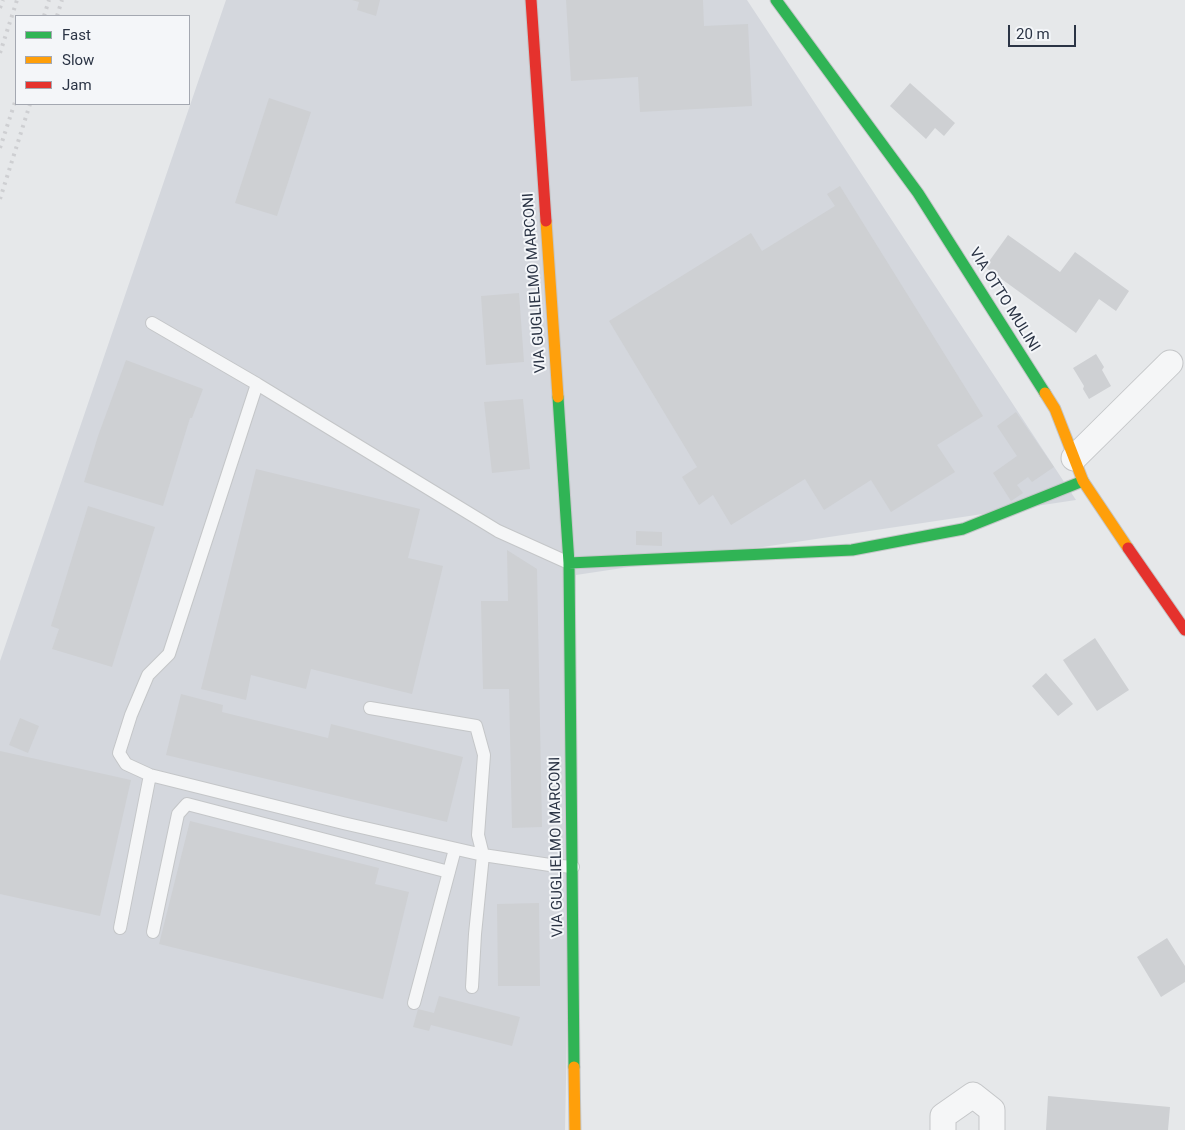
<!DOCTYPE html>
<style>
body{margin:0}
#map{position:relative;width:1185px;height:1130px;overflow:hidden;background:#e6e8ea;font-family:Roboto,sans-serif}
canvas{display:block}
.legend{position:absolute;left:15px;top:15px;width:175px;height:90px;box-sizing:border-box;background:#f4f6f9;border:1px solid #a4a8b1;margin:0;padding:6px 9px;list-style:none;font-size:15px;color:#2b3445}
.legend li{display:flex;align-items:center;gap:10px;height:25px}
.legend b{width:25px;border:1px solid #a4a8b1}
.scale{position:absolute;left:1008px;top:25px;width:68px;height:22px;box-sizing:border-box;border:2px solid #2b3445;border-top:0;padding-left:6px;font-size:15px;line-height:18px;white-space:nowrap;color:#2b3445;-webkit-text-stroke:4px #f4f6f9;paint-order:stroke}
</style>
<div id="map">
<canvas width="1185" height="1130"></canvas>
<ul class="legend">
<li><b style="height:6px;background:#30b455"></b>Fast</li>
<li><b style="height:6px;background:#ff9f0a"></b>Slow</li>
<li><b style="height:6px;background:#e5322d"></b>Jam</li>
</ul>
<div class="scale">20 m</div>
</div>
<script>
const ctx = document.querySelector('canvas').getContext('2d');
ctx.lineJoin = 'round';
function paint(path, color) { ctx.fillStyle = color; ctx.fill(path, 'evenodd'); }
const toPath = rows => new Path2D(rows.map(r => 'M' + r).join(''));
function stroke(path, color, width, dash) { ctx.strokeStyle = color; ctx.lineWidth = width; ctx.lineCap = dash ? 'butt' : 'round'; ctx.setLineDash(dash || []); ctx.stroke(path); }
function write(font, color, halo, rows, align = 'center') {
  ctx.font = font + ' Roboto,sans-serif'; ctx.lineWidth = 4; ctx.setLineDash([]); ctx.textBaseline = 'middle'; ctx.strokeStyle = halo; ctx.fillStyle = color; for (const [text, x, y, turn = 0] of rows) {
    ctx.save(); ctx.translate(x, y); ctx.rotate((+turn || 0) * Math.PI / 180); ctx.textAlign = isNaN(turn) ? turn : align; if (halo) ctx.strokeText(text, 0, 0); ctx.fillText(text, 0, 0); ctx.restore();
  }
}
paint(toPath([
 [226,0,747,0,1076,500,576,575,565,1130,0,1130,0,661]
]), '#d4d7dd');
paint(toPath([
 [352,0,380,0,376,16,357,10,359,2],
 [566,0,703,0,704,26,748,24,752,106,640,112,638,77,571,81],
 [910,83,955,123,944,136,935,128,926,139,890,106],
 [269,98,311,112,277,216,235,203],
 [840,186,983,416,937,445,955,472,891,512,871,480,824,510,805,479,731,525,713,495,699,505,682,477,697,467,609,321,751,233,762,251,835,206,827,194],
 [1008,235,1060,272,1075,252,1129,291,1116,311,1099,299,1076,333,985,267],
 [519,293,524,362,486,365,481,296],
 [1096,354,1104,367,1102,370,1111,386,1089,399,1083,389,1084,386,1073,368],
 [126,360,203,389,192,418,190,418,163,506,84,482,98,436],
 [523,399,530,469,492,473,484,402],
 [1016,412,1054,467,1032,482,1028,477,1017,485,1023,493,1011,501,993,473,1017,456,997,426],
 [256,469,420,509,408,558,443,566,412,694,311,669,306,689,251,675,246,700,201,689],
 [88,506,155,527,112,667,52,649,59,629,51,626],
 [636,531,662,532,662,546,636,545],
 [507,550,537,569,542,827,512,828,509,689,483,689,481,601,508,601],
 [1095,638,1129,690,1097,711,1063,660],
 [1046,673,1073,704,1058,716,1032,686],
 [181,694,223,705,222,712,328,738,331,724,463,757,447,822,166,755],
 [20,718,39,726,28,753,9,745],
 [0,751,131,780,100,916,0,894],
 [190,821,379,868,375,884,409,892,383,999,159,944],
 [539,903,540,986,498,986,497,904],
 [1167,938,1185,966,1185,982,1161,997,1137,957],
 [439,996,520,1017,512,1046,431,1025,429,1031,413,1027,418,1009,434,1013],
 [1048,1096,1170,1107,1168,1130,1046,1130]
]), '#ced0d3');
const lane = toPath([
 [152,323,257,384],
 [370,708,476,726,484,755,478,835,483,855,550,865,573,867],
 [120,928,150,775],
 [153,932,178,814,187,804,449,872],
 [472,987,475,934,483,855,343,823,150,775,126,764,119,753,131,715,148,675,169,654,257,384,498,531,569,563],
 [414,1003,455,849]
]);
const street = toPath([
 [1074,458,1170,363],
 [943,1130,943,1116,973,1095,992,1110,992,1130]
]);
const fast = toPath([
 [776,0,918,193,1045,393],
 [558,397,569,563,574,1067],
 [569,563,852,550,963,529,1083,481]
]);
const slow = toPath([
 [546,221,558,397],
 [1045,393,1055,409,1083,481,1128,548],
 [574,1067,575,1130]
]);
const jam = toPath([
 [531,0,546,221],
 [1128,548,1185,630]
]);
stroke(lane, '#c4c6c8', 14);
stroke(street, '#c4c6c8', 27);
stroke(fast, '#c4c6c8', 13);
stroke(slow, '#c4c6c8', 13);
stroke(jam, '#c4c6c8', 13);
stroke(lane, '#f5f6f7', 12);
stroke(street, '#f5f6f7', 25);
stroke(fast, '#30b455', 11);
stroke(slow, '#ff9f0a', 11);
stroke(jam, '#e5322d', 11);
stroke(toPath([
 [0,8,3,0],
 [44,16,49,0],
 [57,16,62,0],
 [0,53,17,0],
 [0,148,16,99],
 [0,199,30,104]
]), '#cecfd2', 4, [2.5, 5]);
write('15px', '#2b3445', '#f4f6f9', [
 ["VIA GUGLIELMO MARCONI",535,283,-94],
 ["VIA OTTO MULINI",1004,300,58],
 ["VIA GUGLIELMO MARCONI",557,847,-91]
]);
</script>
